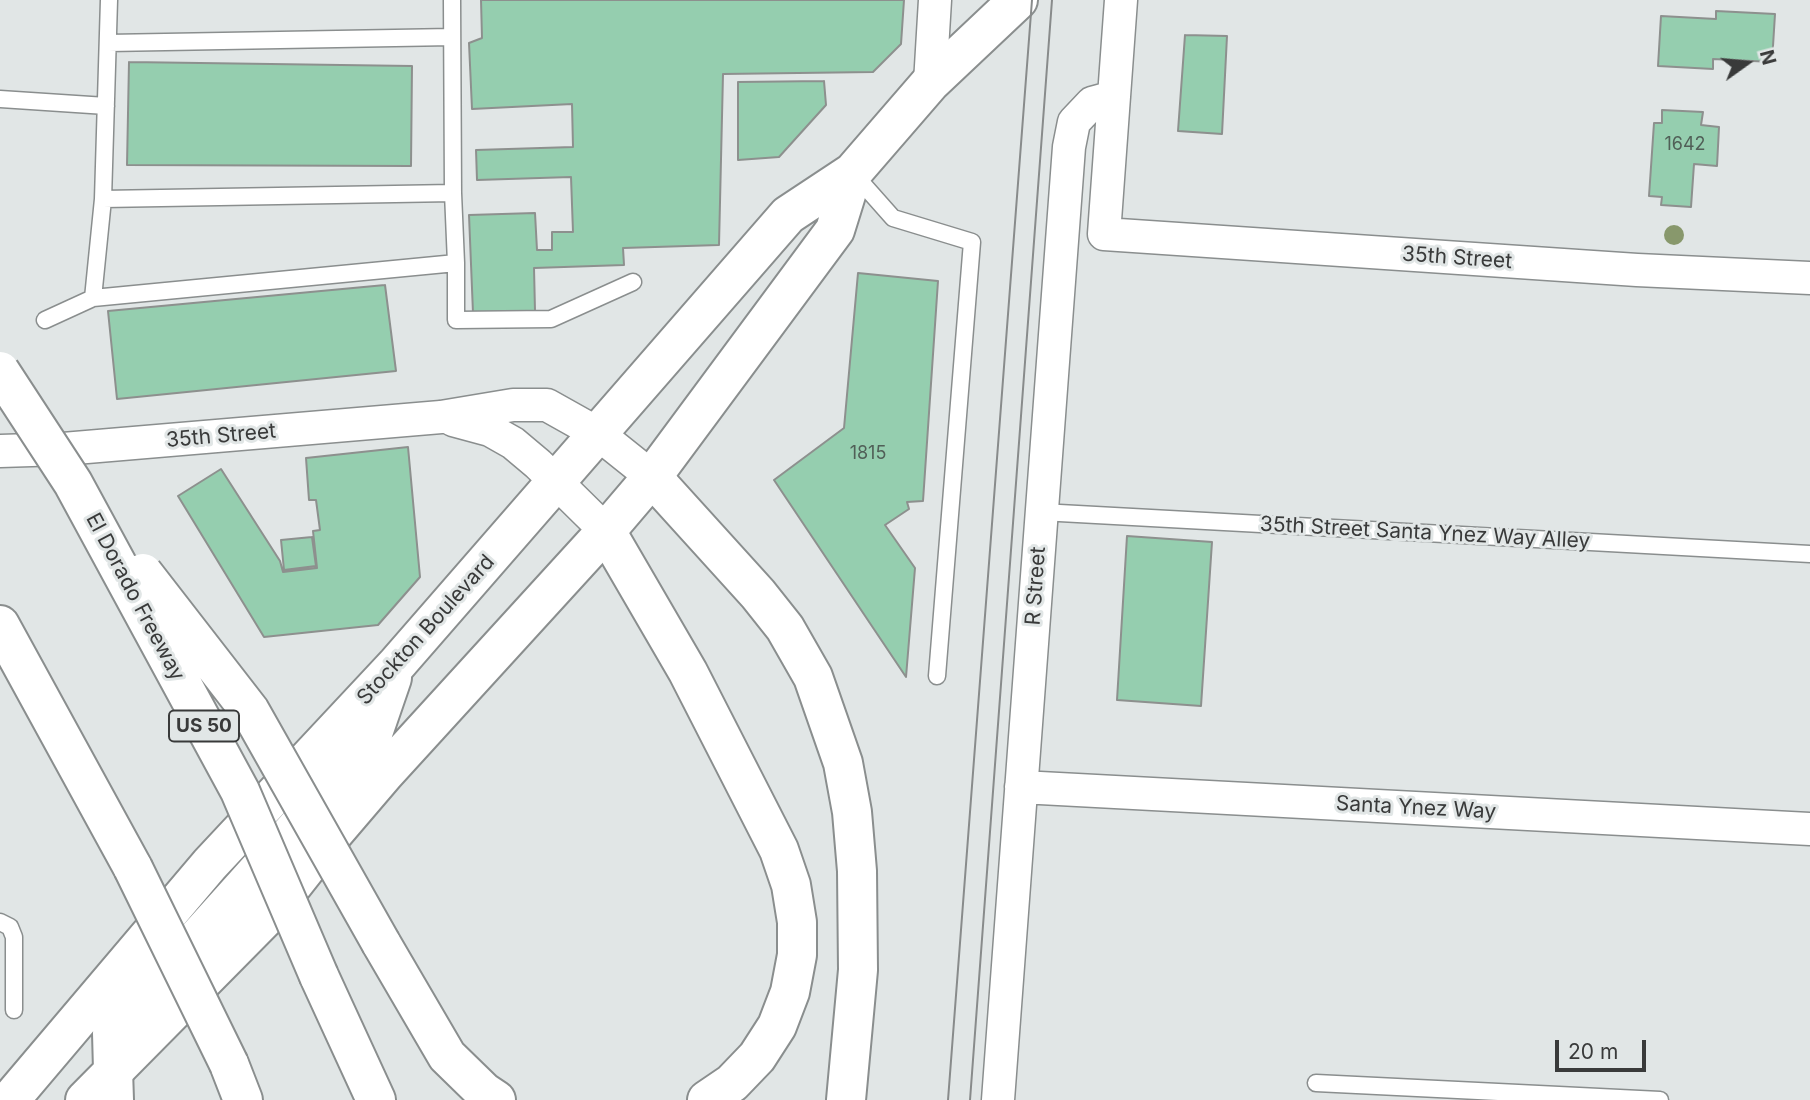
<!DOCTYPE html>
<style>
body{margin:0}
#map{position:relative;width:1810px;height:1100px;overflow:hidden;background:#e1e6e6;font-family:Inter,sans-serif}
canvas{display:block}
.north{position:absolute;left:1712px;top:28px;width:70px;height:70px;-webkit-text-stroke:5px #e1e6e6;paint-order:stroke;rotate:75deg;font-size:19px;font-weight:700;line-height:28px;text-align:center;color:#393a3a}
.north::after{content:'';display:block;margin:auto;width:24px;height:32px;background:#393a3a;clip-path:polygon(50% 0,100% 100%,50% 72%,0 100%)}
.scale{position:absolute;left:1555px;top:1040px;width:91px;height:32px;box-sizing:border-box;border:4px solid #393a3a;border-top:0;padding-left:9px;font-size:21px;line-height:24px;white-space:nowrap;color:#393a3a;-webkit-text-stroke:5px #e1e6e6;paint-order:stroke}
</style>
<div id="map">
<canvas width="1810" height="1100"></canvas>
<div class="north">N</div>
<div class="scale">20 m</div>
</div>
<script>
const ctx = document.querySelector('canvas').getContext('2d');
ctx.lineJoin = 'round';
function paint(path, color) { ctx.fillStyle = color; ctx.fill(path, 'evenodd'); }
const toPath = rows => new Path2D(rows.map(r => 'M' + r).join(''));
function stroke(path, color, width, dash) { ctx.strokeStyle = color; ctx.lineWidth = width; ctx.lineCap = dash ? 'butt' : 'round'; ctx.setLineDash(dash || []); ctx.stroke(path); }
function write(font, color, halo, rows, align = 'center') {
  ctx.font = font + ' Inter,sans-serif'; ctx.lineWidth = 6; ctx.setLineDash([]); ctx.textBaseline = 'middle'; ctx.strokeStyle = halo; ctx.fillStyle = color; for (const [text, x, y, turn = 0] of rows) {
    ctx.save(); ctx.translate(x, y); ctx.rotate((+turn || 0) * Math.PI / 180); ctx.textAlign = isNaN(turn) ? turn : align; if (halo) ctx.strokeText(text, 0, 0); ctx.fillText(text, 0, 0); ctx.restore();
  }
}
const building = toPath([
 [481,0,904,0,901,44,873,72,723,74,719,245,623,248,624,265,534,268,535,311,473,313,469,215,535,213,537,250,552,250,552,232,573,232,571,177,477,180,476,150,573,147,572,104,472,109,469,43,482,38,481,0],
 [1716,11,1775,14,1772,62,1713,59,1713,69,1658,66,1661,16,1716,19,1716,11],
 [1185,35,1227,36,1222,134,1178,131,1185,35],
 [129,62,412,66,411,166,127,165,129,62],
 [824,81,826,105,779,157,738,160,738,82,824,81],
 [1662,110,1703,112,1701,125,1719,127,1717,166,1694,164,1691,207,1661,205,1662,197,1649,196,1654,123,1662,123,1662,110],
 [858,273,938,281,923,501,907,502,909,509,885,525,915,568,906,677,774,480,844,428,858,273],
 [385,285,396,371,117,399,108,311,385,285],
 [408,447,420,577,378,625,264,637,178,496,221,469,280,561,283,572,317,568,313,531,320,530,316,500,309,500,306,458,408,447],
 [1127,536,1212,542,1201,706,1117,700,1127,536],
 [312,537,316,566,284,570,281,540,312,537]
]);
paint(building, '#95ceaf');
stroke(building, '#8d908e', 2);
const service = toPath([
 [109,0,103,199,453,193,452,0],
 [108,43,452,37],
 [0,99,106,106],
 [854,174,893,218,972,242,937,676],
 [103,199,93,298,456,263,453,193],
 [456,263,456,320,551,319,633,282],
 [45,320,93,298],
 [1041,512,1810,554],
 [0,922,10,927,14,937,14,1010],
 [1316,1083,1660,1100]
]);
const minor = toPath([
 [1121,0,1104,234,1637,270,1810,278],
 [930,83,935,0],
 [453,420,490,430,513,443,538,464,606,531],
 [0,451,63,449,441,417,513,405,547,405,597,433,652,477],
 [1021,787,1810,829],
 [998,1100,1069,147,1074,122,1092,103,1114,97]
]);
const secondary = toPath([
 [113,1070,112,1033,368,748,392,678],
 [10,1100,210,864,397,664,788,215,853,172,930,83,1018,0],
 [85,1100,273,910,332,835,385,773,606,531,652,477,835,230,853,172]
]);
const motorway = toPath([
 [652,477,758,594,785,628,813,677,843,763,852,812,857,871,858,970,846,1100],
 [606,531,688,672,779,850,791,885,797,922,797,955,790,992,777,1026,757,1057,732,1083,707,1100],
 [0,625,133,868],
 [381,943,447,1056,484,1092,496,1100],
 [319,976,376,1100],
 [229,1064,243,1100],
 [113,1070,114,1100]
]);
stroke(service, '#8a8e8e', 19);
stroke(minor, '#8a8e8e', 35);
stroke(secondary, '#8a8e8e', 42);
stroke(motorway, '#8a8e8e', 42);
stroke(service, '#fff', 16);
stroke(minor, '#fff', 32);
stroke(secondary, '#fff', 38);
stroke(motorway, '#fff', 38);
stroke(toPath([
 [948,1100,1032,0],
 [970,1100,1052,0]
]), '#888b8b', 2);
const motorwayBridge = toPath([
 [0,371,73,483,240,791,319,976],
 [143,573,250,711,381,943],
 [133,868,229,1064]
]);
stroke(motorwayBridge, '#8a8e8e', 42, []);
stroke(motorwayBridge, '#fff', 38);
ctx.fillStyle = '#88986c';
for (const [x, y] of [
 [1674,235]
]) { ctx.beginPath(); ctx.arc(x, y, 10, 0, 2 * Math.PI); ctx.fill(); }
write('18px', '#505f57', null, [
 ["1642",1685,145],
 ["1815",868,454]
]);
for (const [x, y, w] of [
 [204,726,70]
]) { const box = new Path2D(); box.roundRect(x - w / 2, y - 15.5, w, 31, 5); ctx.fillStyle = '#e1e6e6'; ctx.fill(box); stroke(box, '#393a3a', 2); }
write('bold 19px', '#393a3a', null, [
 ["US 50",204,726]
]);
write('21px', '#393a3a', '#e1e6e6', [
 ["35th Street",1457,258,4],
 ["35th Street",221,436,-5],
 ["35th Street Santa Ynez Way Alley",1425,533,3],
 ["R Street",1036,586,-86],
 ["El Dorado Freeway",135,597,62],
 ["Stockton Boulevard",426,630,-48],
 ["Santa Ynez Way",1416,808,3]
]);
</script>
